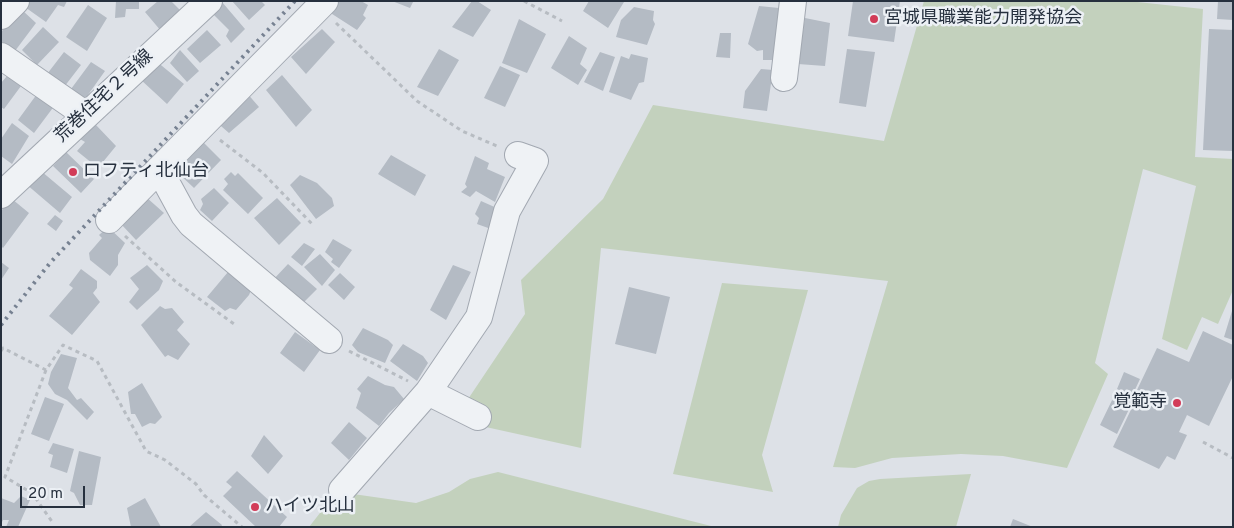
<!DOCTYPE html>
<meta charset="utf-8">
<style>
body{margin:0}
#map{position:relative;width:1234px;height:528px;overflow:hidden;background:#dde1e7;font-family:Overpass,sans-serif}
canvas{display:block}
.frame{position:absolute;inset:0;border:2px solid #26303e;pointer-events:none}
.scale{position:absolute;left:20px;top:486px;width:65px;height:22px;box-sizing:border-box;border:2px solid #26303e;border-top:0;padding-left:6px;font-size:15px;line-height:18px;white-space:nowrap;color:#26303e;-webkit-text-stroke:4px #ecf0f5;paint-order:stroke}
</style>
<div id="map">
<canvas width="1234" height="528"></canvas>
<div class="frame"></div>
<div class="scale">20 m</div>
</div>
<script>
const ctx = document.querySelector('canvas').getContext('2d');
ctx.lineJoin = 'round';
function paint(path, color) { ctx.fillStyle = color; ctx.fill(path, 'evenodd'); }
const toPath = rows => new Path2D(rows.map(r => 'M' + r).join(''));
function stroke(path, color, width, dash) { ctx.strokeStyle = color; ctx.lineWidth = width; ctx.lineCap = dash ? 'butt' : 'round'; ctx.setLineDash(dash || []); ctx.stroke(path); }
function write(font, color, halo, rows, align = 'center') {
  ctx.font = font + ' Overpass,"Noto Sans JP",sans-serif'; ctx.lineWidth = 5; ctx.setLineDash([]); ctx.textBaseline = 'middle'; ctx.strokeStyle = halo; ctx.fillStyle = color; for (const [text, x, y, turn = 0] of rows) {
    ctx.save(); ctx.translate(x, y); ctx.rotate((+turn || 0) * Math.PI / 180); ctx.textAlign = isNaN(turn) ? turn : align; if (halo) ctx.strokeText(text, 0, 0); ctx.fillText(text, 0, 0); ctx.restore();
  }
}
paint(toPath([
 [924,1,1128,1,1203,9,1195,157,1233,159,1233,290,1218,324,1202,317,1187,350,1162,339,1196,186,1143,169,1095,363,1108,374,1067,468,1003,456,961,454,892,458,855,468,833,467,888,281,601,248,581,448,454,420,525,314,521,280,603,199,653,105,884,141],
 [722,283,808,290,762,455,773,492,673,474],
 [498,472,715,527,309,527,327,504,353,494,416,503,449,492,470,479],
 [971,474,956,527,838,527,841,515,857,488,869,481,880,479]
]), '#c3d1bd');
paint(toPath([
 [26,1,67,1,64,7,58,5,46,22,22,5],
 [116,1,139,1,139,9,126,9,125,17,115,18],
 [158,1,171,1,181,11,161,31,145,12],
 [232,1,261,1,265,5,249,20],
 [338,1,361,1,368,5,363,15,366,18,357,30,329,12],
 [392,1,412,1,413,2,410,8],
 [472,1,477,1,491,10,473,37,452,27],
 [589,1,622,1,624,2,608,28,583,11],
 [853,1,900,1,894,42,848,36],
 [1218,1,1233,1,1233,20,1217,19],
 [222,2,245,29,231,43,226,36,229,30,211,12],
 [88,5,107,18,87,51,66,37],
 [759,6,779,8,780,23,777,60,763,60,763,50,757,51,748,44],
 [634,7,654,11,653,20,655,24,647,45,616,37,621,20],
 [22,10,36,23,15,51,1,41,1,32],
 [805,18,830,23,825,66,798,64],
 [519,19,546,34,527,73,502,63],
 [43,27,59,42,37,65,22,50],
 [322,29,335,42,306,74,291,57],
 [1209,29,1233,30,1233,151,1203,150],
 [207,30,221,45,200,63,187,49],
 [720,33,731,33,730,58,716,57],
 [569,36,587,48,580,64,587,70,578,85,551,68],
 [439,49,459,60,438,96,417,87],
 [847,49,875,52,866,107,839,103],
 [180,50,199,71,187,82,170,63],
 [64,52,81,65,61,91,44,78],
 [600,52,615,57,603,91,584,82],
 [631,54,648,58,644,82,639,83,631,100,609,92,621,56,629,59],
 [156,61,184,84,167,104,140,79],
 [91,62,105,71,85,99,71,89],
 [500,66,520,75,505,107,484,98],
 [761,69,773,70,767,111,743,108,745,91],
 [282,75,312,110,296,127,266,90],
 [7,76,21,86,4,109,1,107,1,83],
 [246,92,259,107,229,133,214,120],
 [37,94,55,105,34,133,18,120],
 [12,123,29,136,12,164,1,156,1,139],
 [96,125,116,146,98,168,77,151,85,142,80,139],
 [203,142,221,160,194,188,177,172],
 [66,152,94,179,81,193,53,166],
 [391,155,426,175,415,196,378,174],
 [475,156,489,163,487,169,505,177,495,202,476,191,470,197,461,192,467,187,465,184],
 [41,171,72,197,60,213,26,184],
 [231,172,235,176,238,173,263,198,248,214,223,190,228,184,224,179],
 [300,175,317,183,332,198,334,206,316,219,290,185],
 [214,188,229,203,212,221,200,210,203,204,201,199],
 [146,197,164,213,136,240,121,224],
 [277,198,301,223,279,245,254,218],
 [12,199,29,213,3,248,1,246,1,211],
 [481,201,499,209,491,229,477,224,479,218,475,214],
 [55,215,63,221,56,231,47,224],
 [108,227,125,243,118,255,118,265,110,276,90,260,89,253,102,238,99,235],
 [333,239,352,250,339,268,331,262,333,259,325,252],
 [304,243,315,249,302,266,291,257],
 [320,254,335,270,322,286,304,267],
 [1,262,9,268,1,280],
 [288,264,317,289,303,303,272,281],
 [147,265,163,281,159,290,137,310,129,302,139,289,130,278],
 [453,265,471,272,446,320,430,310],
 [81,269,97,281,97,288,93,293,100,302,72,335,49,316,73,288,69,285],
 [228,272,252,288,249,295,236,310,230,308,225,311,207,297],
 [340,273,355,287,344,300,328,285],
 [629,287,670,297,656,354,615,344],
 [160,306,165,309,172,308,184,322,177,330,190,344,178,360,168,355,165,357,141,325],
 [1232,311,1233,312,1233,340,1224,337],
 [363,328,388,340,393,345,385,363,358,352,352,345],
 [1203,331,1233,345,1233,376,1209,426,1187,415,1179,432,1187,435,1175,460,1167,456,1159,469,1113,447,1140,391,1137,390,1157,348,1189,362],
 [295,332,320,350,304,372,280,353],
 [403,344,423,356,428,363,417,381,390,361],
 [61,354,77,358,68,388,77,400,81,398,94,412,87,420,67,400,55,394,48,384,51,372],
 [1124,372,1140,379,1132,396,1117,389],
 [368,376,385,385,394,387,404,399,389,413,379,426,356,408,361,393,357,389],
 [142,383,162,417,155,424,150,423,142,427,135,414,131,414,128,392],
 [1115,394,1132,403,1117,434,1100,425],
 [45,397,64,404,49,441,31,434],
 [349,422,367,438,349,460,331,443],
 [264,435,283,456,268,474,251,456],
 [53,443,74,449,67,473,50,467,53,455,48,453],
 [79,451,101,457,92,505,80,505,74,493,70,491],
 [237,471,287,517,279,527,256,527,223,496,232,487,226,482],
 [21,496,30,500,18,527,6,527,9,520,3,520,1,524,1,498,14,503],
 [145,498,161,527,131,527,127,508],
 [206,512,222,525,221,527,189,527],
 [1013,519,1033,527,1010,527]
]), '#b4bbc4');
const minor = toPath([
 [1,16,16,1],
 [1,56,86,115],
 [784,78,793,1],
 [159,169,184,215,191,224,329,340],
 [1,195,209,1],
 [109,220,325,1],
 [428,392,478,417],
 [342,490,428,392,479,317,507,211,535,161,518,155]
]);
stroke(minor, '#a2a8b1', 28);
stroke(toPath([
 [524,1,562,21],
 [336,23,417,101,462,131,497,146],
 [220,140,263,173,313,225],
 [125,236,176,282,234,324],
 [1,351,3,348,46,370,63,345,97,361,146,451,165,460,196,484,204,495,242,527],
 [349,351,408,381],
 [46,370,5,477,32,493,53,523],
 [1203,442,1233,458]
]), '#b7bcc2', 3, [4, 4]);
stroke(minor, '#eff2f5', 26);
stroke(toPath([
 [1,325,50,263,295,1]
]), '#768191', 4, [2.5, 5]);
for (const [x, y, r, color] of [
 [874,19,5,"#d23c58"],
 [73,172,5,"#d23c58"],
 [1177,403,5,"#d23c58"],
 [255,507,5,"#d23c58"]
]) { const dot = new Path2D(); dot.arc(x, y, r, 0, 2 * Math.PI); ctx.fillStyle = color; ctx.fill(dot); stroke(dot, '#ecf0f5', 2); }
write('18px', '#26303e', '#ecf0f5', [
 ["宮城県職業能力開発協会",884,19],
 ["ロフティ北仙台",83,172],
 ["覚範寺",1167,403,"right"],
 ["ハイツ北山",265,507]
], 'left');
write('18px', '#26303e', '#ecf0f5', [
 ["荒巻住宅２号線",105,97,-43]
]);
</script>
